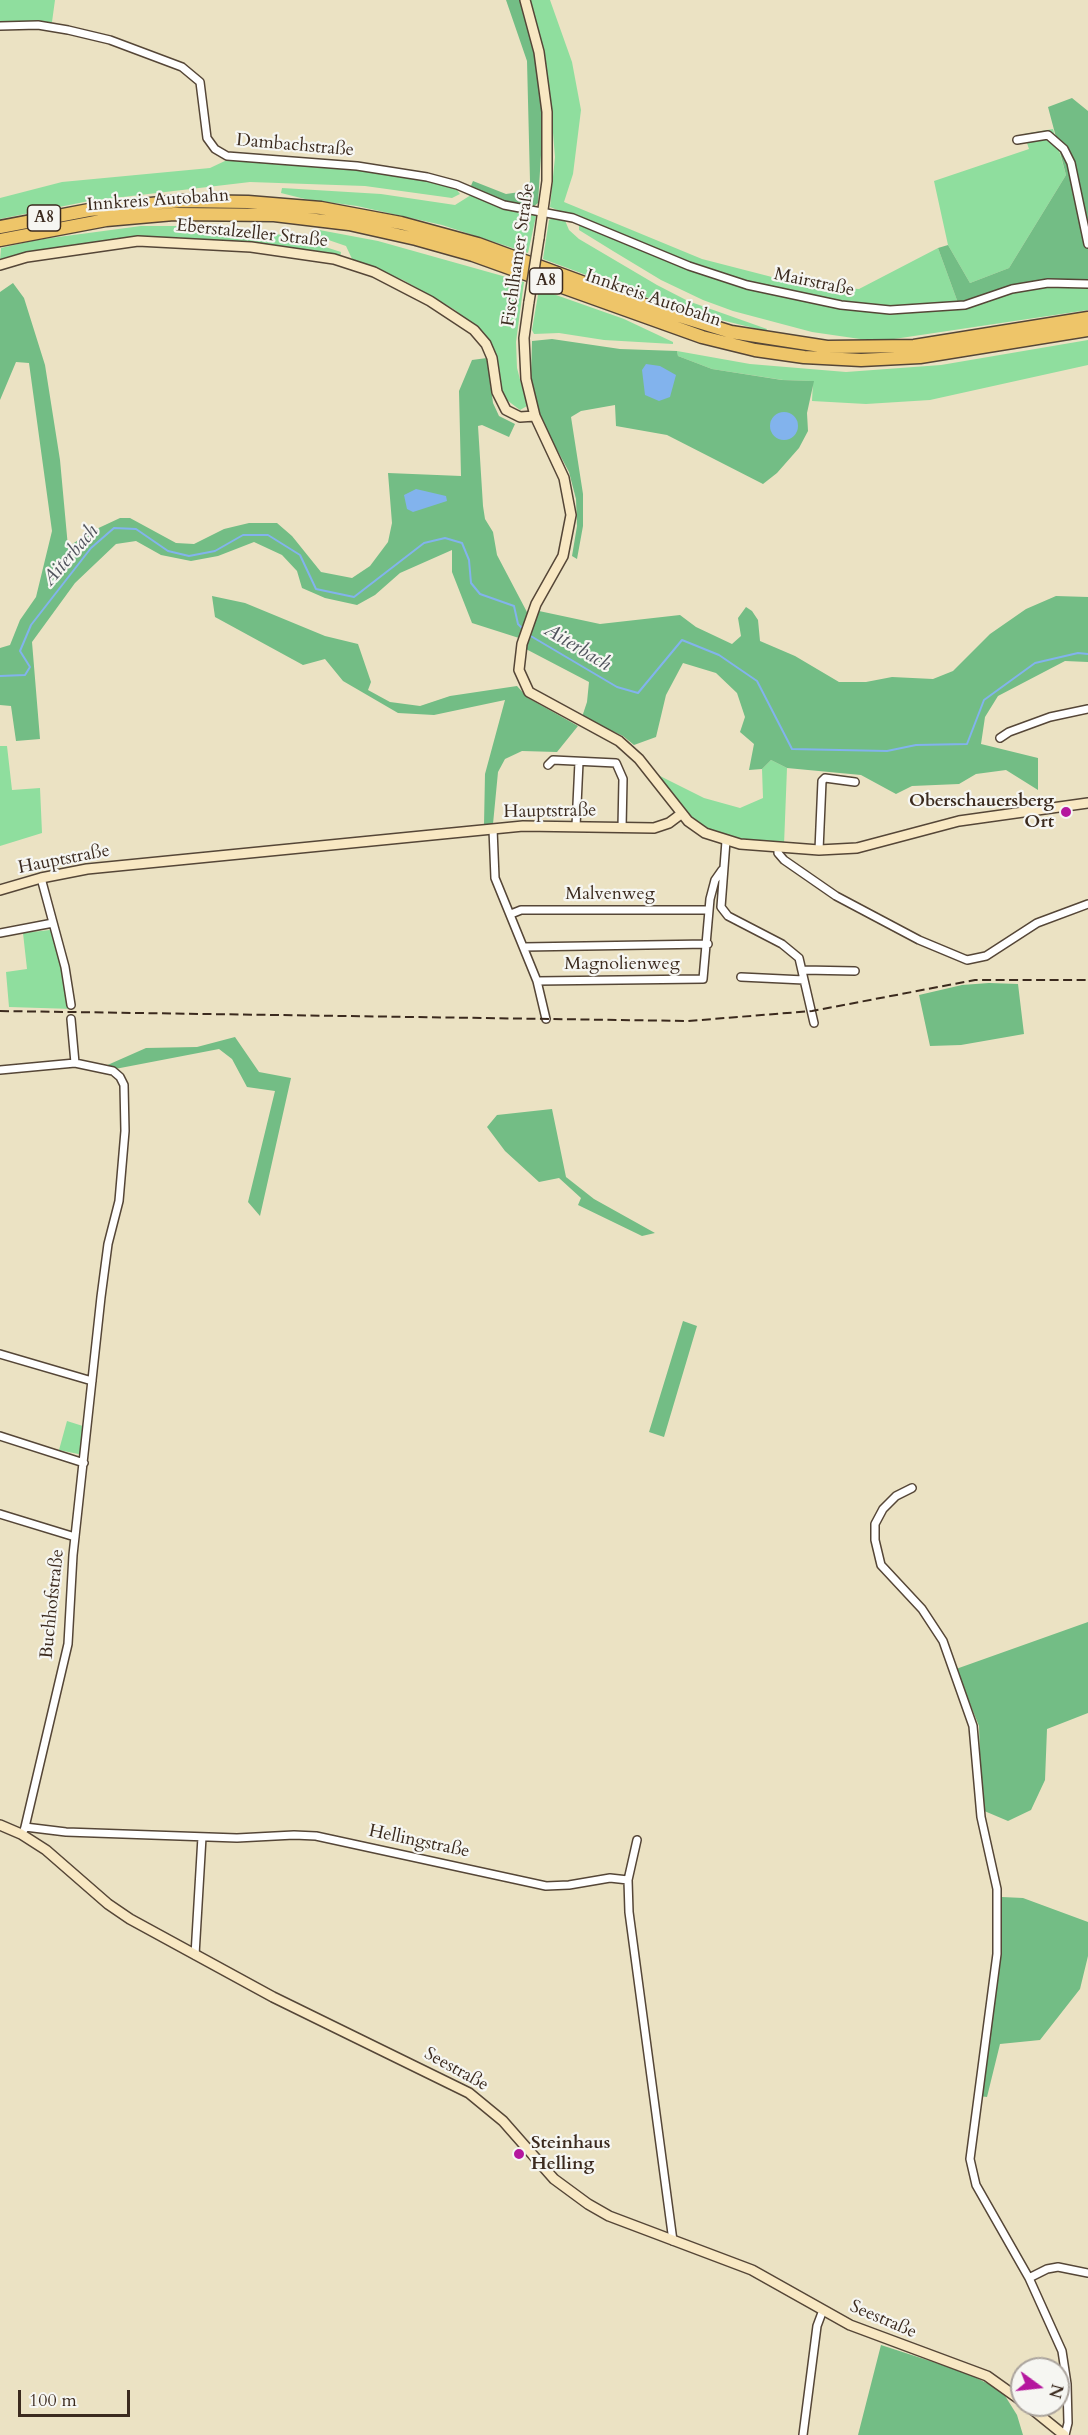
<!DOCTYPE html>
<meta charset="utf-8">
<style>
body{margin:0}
#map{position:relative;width:1088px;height:2435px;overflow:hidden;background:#ebe2c3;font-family:Cardo,serif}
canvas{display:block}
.north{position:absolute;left:1010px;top:2357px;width:60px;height:60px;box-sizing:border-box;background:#f6f6f2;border:2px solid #aba49d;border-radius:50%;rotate:105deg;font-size:16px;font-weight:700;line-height:24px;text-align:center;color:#3b2a1e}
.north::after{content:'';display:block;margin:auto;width:21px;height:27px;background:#b5179e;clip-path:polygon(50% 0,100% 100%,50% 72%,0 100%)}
.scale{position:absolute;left:18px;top:2390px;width:112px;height:27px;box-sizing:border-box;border:3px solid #3b2a1e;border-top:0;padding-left:8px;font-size:18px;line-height:21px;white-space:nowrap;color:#3b2a1e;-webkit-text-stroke:4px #f6f6f2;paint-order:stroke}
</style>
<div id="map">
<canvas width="1088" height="2435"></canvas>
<div class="north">N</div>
<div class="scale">100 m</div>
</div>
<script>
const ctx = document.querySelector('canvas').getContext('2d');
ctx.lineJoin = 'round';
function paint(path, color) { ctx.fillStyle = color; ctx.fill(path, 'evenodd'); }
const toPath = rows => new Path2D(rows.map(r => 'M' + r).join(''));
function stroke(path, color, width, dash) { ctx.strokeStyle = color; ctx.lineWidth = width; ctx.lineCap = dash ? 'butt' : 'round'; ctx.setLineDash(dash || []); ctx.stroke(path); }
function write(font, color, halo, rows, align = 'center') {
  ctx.font = font + ' Cardo,serif'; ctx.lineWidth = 4.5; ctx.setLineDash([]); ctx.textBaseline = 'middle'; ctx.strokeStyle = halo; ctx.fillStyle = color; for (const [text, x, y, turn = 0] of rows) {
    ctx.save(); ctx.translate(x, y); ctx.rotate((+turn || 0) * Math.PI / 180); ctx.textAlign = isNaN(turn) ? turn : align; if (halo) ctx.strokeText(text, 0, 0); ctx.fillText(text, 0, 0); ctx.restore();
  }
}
paint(toPath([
 [0,0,55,0,52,22,0,23],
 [529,0,550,0,572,62,581,110,573,174,564,202,702,259,803,285,859,289,938,248,958,303,881,307,817,299,696,267,550,207,555,157,550,96,541,40],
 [1053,129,1066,175,1009,268,970,283,948,245,934,181,1029,149,1024,134],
 [227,160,344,168,403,176,444,185,457,190,460,194,452,198,365,186,250,182,89,201,0,219,0,198,62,182,210,168],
 [282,188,381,194,455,205,471,195,502,209,536,216,528,253,442,225,357,206,305,199,281,193],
 [554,217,564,218,569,230,579,239,657,285,688,301,767,329,766,331,713,318,654,300,543,259,549,220],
 [579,224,668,261,724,280,779,296,846,309,891,314,964,307,1003,294,1044,285,1088,286,1088,310,894,339,867,340,812,332,733,311,703,300,661,280,613,251,579,230],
 [141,226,201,226,258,231,294,237,341,252,340,258,277,246,174,237,105,240,0,260,1,248,36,240],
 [314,229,378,241,524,282,516,342,517,368,527,406,520,410,499,394,482,333,455,310,403,280,353,261,346,246,314,235],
 [539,289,624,319,673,342,673,344,604,340,559,333,534,334,532,330],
 [1088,340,1088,365,930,400,866,404,812,401,813,381,783,380,712,369,678,356,677,351,750,364,846,372,941,365],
 [0,746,7,746,12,790,40,788,42,833,0,846],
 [771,760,787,768,784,845,743,841,708,831,684,813,656,774,704,798,740,808,763,798,762,769],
 [59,929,73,988,73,1009,9,1007,6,972,27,969,23,933],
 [67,1421,86,1427,83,1455,59,1450]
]), '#8fde9e');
paint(toPath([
 [506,0,521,0,538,70,543,123,538,203,533,207,502,202,470,188,473,181,506,194,527,191,530,181,527,61],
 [1072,98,1088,111,1088,279,1049,280,1004,288,958,303,938,248,948,245,970,283,1009,268,1066,175,1048,107],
 [13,283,24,298,45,365,60,460,68,547,90,532,120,518,130,518,176,543,194,544,224,529,249,523,277,523,292,536,321,572,352,578,370,566,388,542,392,523,388,473,461,476,459,391,472,360,487,358,493,403,499,416,515,424,509,437,482,425,478,426,483,506,485,519,493,532,497,555,528,614,519,638,472,623,452,572,452,550,400,573,375,595,357,605,325,598,302,588,297,571,282,555,254,542,218,556,191,561,161,555,136,541,116,544,75,583,32,642,40,739,16,741,11,706,0,705,0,648,10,645,20,620,36,597,52,531,29,363,16,362,0,400,0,292],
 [552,339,620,349,677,351,678,356,712,369,782,380,814,381,807,413,808,431,799,448,777,473,763,484,667,435,616,426,615,405,581,411,571,417,583,494,583,526,577,559,572,556,577,526,576,499,569,472,540,418,531,376,532,341],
 [212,596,245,603,325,636,358,644,371,682,368,690,390,702,420,706,450,696,517,686,528,698,578,726,557,752,522,751,505,759,498,772,493,824,484,825,485,774,505,700,434,715,398,713,343,681,325,659,303,665,215,617],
 [1056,596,1088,597,1088,662,1065,661,998,696,985,717,981,744,1038,758,1038,790,1006,770,976,774,959,784,912,786,896,794,861,775,787,768,771,760,762,769,749,770,754,744,740,732,745,717,737,693,716,673,683,663,666,695,656,737,634,745,623,736,582,717,587,702,589,682,524,648,539,611,600,624,680,615,696,627,732,644,741,636,738,618,746,607,752,611,758,620,760,641,795,656,839,682,866,682,892,677,933,679,953,671,990,634,1026,609],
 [989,983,1018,984,1024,1034,961,1045,930,1046,919,995,962,985],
 [235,1037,259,1072,291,1078,260,1216,248,1202,275,1091,247,1087,232,1059,219,1049,115,1069,103,1067,146,1048,197,1047],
 [552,1109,566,1177,594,1199,655,1233,642,1236,578,1205,581,1198,559,1178,539,1182,505,1151,487,1127,497,1115],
 [683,1321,697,1326,664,1437,649,1432],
 [1088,1622,1088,1713,1047,1729,1045,1780,1031,1810,1008,1821,982,1810,979,1726,956,1669],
 [1002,1897,1023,1898,1088,1922,1088,1956,1080,1989,1040,2040,1000,2044,987,2097,979,2096,1002,1950],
 [881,2345,967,2373,1002,2391,1017,2415,1023,2435,858,2435]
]), '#73bd85');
paint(toPath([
 [646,364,660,366,676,375,670,397,659,401,645,395,642,370],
 '770 426a14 14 0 1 1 28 0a14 14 0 1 1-28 0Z',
 [416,489,446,496,447,501,413,512,407,509,404,495]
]), '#82b3ed');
stroke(toPath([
 [529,635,617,687,638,693,682,640,719,655,757,681,792,749,887,751,916,745,967,744,984,700,1035,663,1078,653,1088,654],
 [0,676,25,675,30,667,20,651,31,625,91,548,114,528,136,529,168,551,189,556,215,551,243,535,268,535,300,555,316,589,354,597,424,543,445,538,462,543,469,560,471,583,480,594,514,606,518,624,523,629]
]), '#82b3ed', 2);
const street = toPath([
 [0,26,38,25,68,30,110,40,182,67,200,82,207,138,215,149,227,156,357,166,427,177,457,185,504,205,573,218,689,266,747,285,841,305,890,310,965,305,1012,289,1048,283,1088,284],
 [1017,140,1048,135,1064,149,1071,163,1088,244],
 [1000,738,1009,732,1050,717,1088,709],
 [548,765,553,760,616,763,623,779,622,828],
 [576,826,579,762],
 [493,829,495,878,537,981,546,1019],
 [726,841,721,907,728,916,782,944,799,958,814,1023],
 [778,848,778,853,784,860,836,896,919,940,967,960,986,956,1037,923,1088,904],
 [819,850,822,781,825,778,855,782],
 [41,878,65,967,71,1005],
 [511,914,521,910,709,910],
 [0,933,53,923],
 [524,947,708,944],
 [803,970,855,971],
 [741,977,804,980],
 [537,981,703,979,710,899,715,880,722,870],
 [0,1070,75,1063,71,1019],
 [0,1354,92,1381],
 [0,1436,84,1463],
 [912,1488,896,1496,883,1509,875,1524,875,1540,881,1565,922,1609,943,1641,973,1726,981,1817,997,1889,997,1954,970,2159,976,2185,1029,2278,1062,2351,1067,2384,1068,2423,1065,2435],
 [0,1514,75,1537],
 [25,1827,68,1644,73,1555,101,1297,108,1244,119,1201,125,1131,124,1085,120,1077,113,1071,75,1063],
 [24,1830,25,1827,66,1832,237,1838,294,1835,316,1836,546,1886,569,1885,610,1878,628,1880],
 [637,1840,628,1880,629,1912,673,2241],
 [195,1955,202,1837],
 [1029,2278,1047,2269,1058,2267,1088,2273],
 [803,2435,817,2326,823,2310]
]);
const secondary = toPath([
 [525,0,539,52,547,112,547,181,539,238],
 [0,265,27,257,138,241,251,247,334,259,374,272,430,301,474,330,486,344,492,358,497,392,506,410,520,417,535,416],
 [529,302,524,338,526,379,535,416,564,478,571,515,563,556,536,604,522,644,519,670,529,692,619,741,639,759,688,821,705,833,740,844,819,850,857,848,959,821,1088,803],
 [0,890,41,878,87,869,523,826,654,828,669,823,681,814],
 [0,1825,21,1834,46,1850,108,1904,130,1919,273,1997,469,2093,503,2121,554,2179,588,2204,609,2216,752,2270,850,2325,987,2376,1022,2401],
 [1027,2405,1064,2435]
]);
const highway = toPath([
 [0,227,89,210,181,201,248,202,321,208,401,223,478,244,647,306,731,332,827,347,914,346,1088,318],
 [0,240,106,220,174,214,274,215,349,224,416,239,473,255,702,337,755,350,804,357,861,360,920,357,1088,330]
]);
stroke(street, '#554637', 10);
stroke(secondary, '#554637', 12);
stroke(highway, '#554637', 15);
stroke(street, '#fff', 7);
stroke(secondary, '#f8e8c3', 9);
stroke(highway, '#eec569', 12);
stroke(toPath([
 [0,1011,688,1021,812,1011,975,980,1088,980]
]), '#3b2a1e', 2, [9, 4.5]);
const secondaryBridge = toPath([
 [529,302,539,238]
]);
stroke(secondaryBridge, '#554637', 12, []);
stroke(secondaryBridge, '#f8e8c3', 9);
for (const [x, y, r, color] of [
 [1066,812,6,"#b5179e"],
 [519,2154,6,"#b5179e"]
]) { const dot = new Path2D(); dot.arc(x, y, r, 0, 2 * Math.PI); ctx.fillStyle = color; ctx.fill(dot); stroke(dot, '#f6f6f2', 2); }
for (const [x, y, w] of [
 [44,218,33],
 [546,281,33]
]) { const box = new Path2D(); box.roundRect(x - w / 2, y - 13, w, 26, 4.5); ctx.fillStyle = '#f6f6f2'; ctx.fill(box); stroke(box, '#3b2a1e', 1.5); }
write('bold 16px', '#3b2a1e', null, [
 ["A8",44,218],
 ["A8",546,281]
]);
write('18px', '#3b2a1e', '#f6f6f2', [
 ["Dambachstraße",295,146,5],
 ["Innkreis Autobahn",158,201,-4],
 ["Eberstalzeller Straße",252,234,6],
 ["Fischlhamer Straße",519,255,-82],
 ["Mairstraße",814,283,12],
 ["Innkreis Autobahn",653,299,19],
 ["Hauptstraße",550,812,-1],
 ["Hauptstraße",64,860,-11],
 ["Malvenweg",610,895],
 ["Magnolienweg",622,965],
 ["Buchhofstraße",53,1604,-84],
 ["Hellingstraße",419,1842,12],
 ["Seestraße",456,2070,29],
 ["Seestraße",883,2320,23]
]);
write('bold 18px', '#3b2a1e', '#f6f6f2', [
 ["Oberschauersberg",1054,802],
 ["Ort",1054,823],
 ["Steinhaus",531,2144,"left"],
 ["Helling",531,2165,"left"]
], 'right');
write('italic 20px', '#50535c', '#f6f6f2', [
 ["Aiterbach",71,556,-49],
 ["Aiterbach",577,648,31]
]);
</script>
